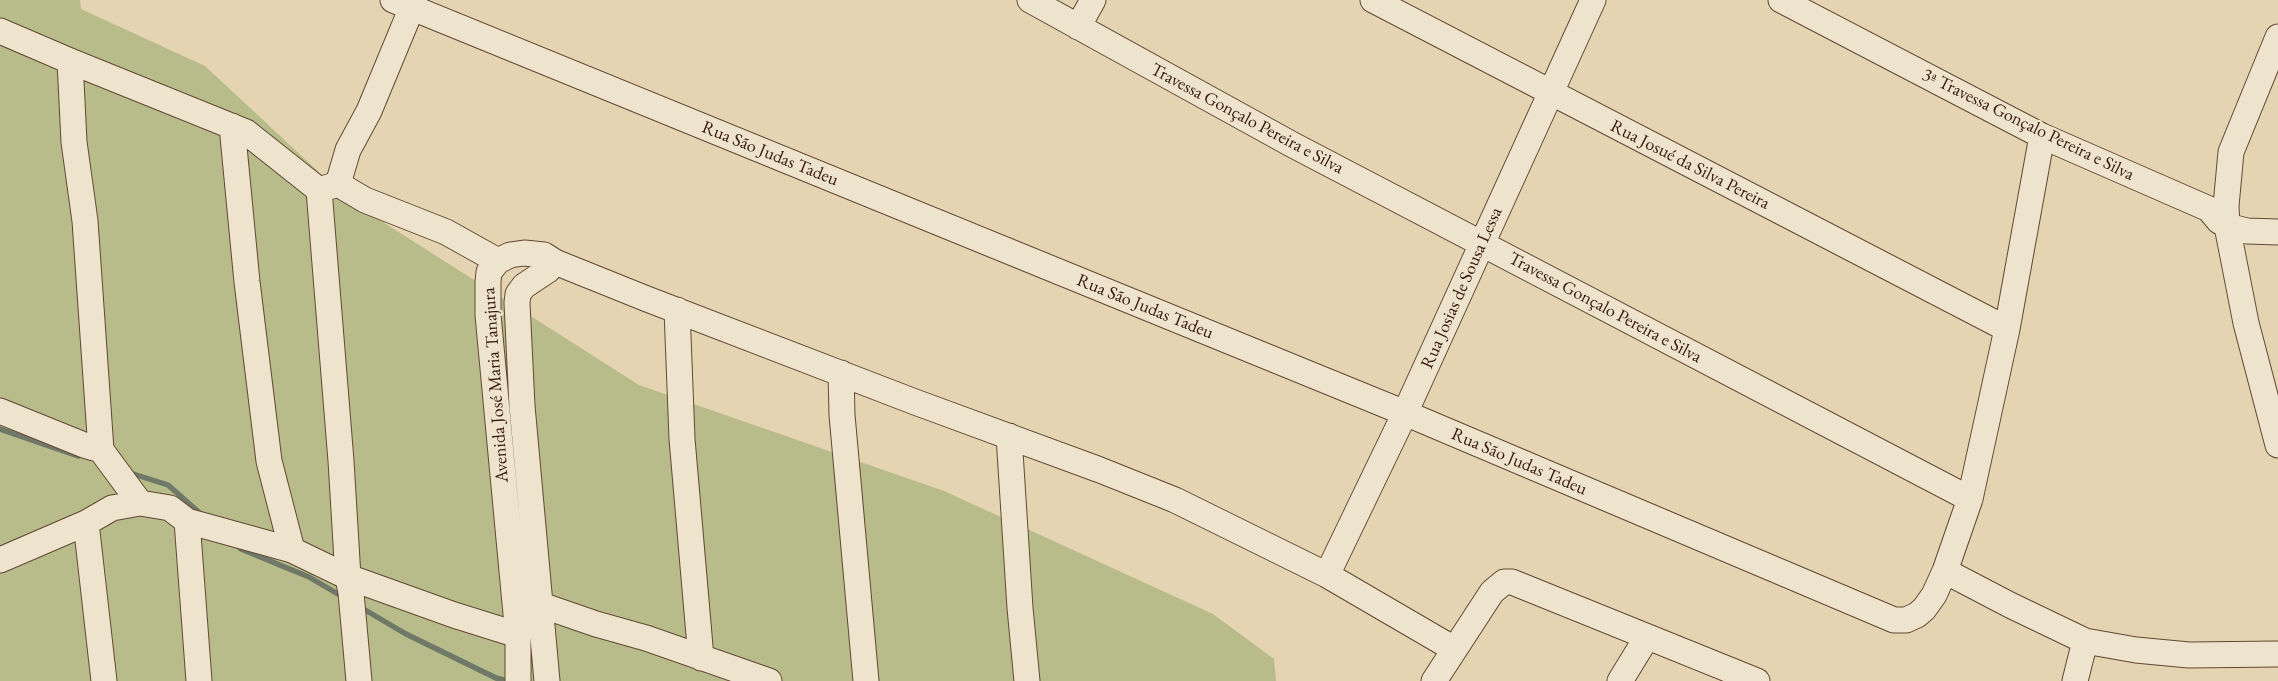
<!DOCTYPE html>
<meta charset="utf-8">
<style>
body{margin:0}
canvas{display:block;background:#e5d4b2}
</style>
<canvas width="2278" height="681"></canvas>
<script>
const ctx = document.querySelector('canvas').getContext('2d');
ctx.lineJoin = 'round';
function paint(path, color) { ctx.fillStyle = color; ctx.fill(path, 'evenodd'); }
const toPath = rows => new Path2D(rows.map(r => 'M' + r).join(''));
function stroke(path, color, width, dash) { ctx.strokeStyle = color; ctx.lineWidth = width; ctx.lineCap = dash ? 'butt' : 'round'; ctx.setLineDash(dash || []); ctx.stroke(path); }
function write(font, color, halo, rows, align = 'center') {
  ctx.font = font + ' "EB Garamond",serif'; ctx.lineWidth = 4.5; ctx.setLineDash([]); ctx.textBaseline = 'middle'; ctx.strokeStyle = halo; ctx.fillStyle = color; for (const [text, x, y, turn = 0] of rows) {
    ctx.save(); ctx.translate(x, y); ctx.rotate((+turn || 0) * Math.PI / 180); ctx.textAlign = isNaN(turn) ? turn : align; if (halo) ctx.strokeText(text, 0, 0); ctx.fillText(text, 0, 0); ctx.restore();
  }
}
paint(toPath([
 [0,0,80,0,81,9,205,66,350,201,639,385,944,491,1213,614,1274,659,1276,681,0,681]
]), '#b7bc8a');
stroke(toPath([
 [0,429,78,456],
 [127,472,168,485,202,515],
 [235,544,241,549,309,577,343,597],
 [360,607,406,634,496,678,507,681]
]), '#707968', 5.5);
const minor = toPath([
 [393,0,1405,413,1894,620,1906,620,1917,615,1924,609,1934,595,1945,571,1970,499,2007,329,2042,136],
 [1030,0,1293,145,1970,499],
 [1373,0,2007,329],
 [1781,0,2042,136,2209,209,2219,221,2227,226,2247,231,2278,232],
 [1078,27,1093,0],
 [0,31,70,61,246,132,319,190,338,184,365,200,446,232,498,261],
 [2278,37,2231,152,2226,206,2227,226,2246,323,2278,445],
 [70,61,74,142,85,221,101,450],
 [232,126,247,282,269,461,292,550],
 [338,184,348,150,369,111,415,0],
 [319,190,341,461,348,577,351,593,359,681],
 [677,310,682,439,701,658],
 [841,373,842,415,866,681],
 [0,411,84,445,101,450,140,503],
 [1009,436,1020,608,1027,681],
 [187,521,199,681],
 [86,523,104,681],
 [0,560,86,523,112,508,140,503,170,508,187,521,292,550,348,577,454,615,518,635],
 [1945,571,2010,605,2085,641,2136,650,2189,655,2278,654],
 [1327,575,1405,413,1593,0],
 [541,605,596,624,646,638,769,681],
 [518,681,518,635,488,315,488,282,489,272,498,261,510,255,524,253,544,255,555,262,647,299,915,402,1100,470,1175,500,1327,575,1454,649],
 [547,681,522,406,517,303,518,294,524,286,548,270,555,262],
 [1434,681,1492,592,1504,582,1512,582,1757,681],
 [1620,681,1647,637],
 [2075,681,2085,641]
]);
stroke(minor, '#624833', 27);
stroke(minor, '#eee3cd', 25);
write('18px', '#371a09', '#eee3cd', [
 ["Travessa Gonçalo Pereira e Silva",1247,119,28],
 ["3ª Travessa Gonçalo Pereira e Silva",2028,125,26],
 ["Rua São Judas Tadeu",770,154,22],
 ["Rua Josué da Silva Pereira",1690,165,27],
 ["Rua Josias de Sousa Lessa",1462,288,-66],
 ["Rua São Judas Tadeu",1145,307,22],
 ["Travessa Gonçalo Pereira e Silva",1605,308,28],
 ["Avenida José Maria Tanajura",496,385,-94],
 ["Rua São Judas Tadeu",1519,462,23]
]);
</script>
